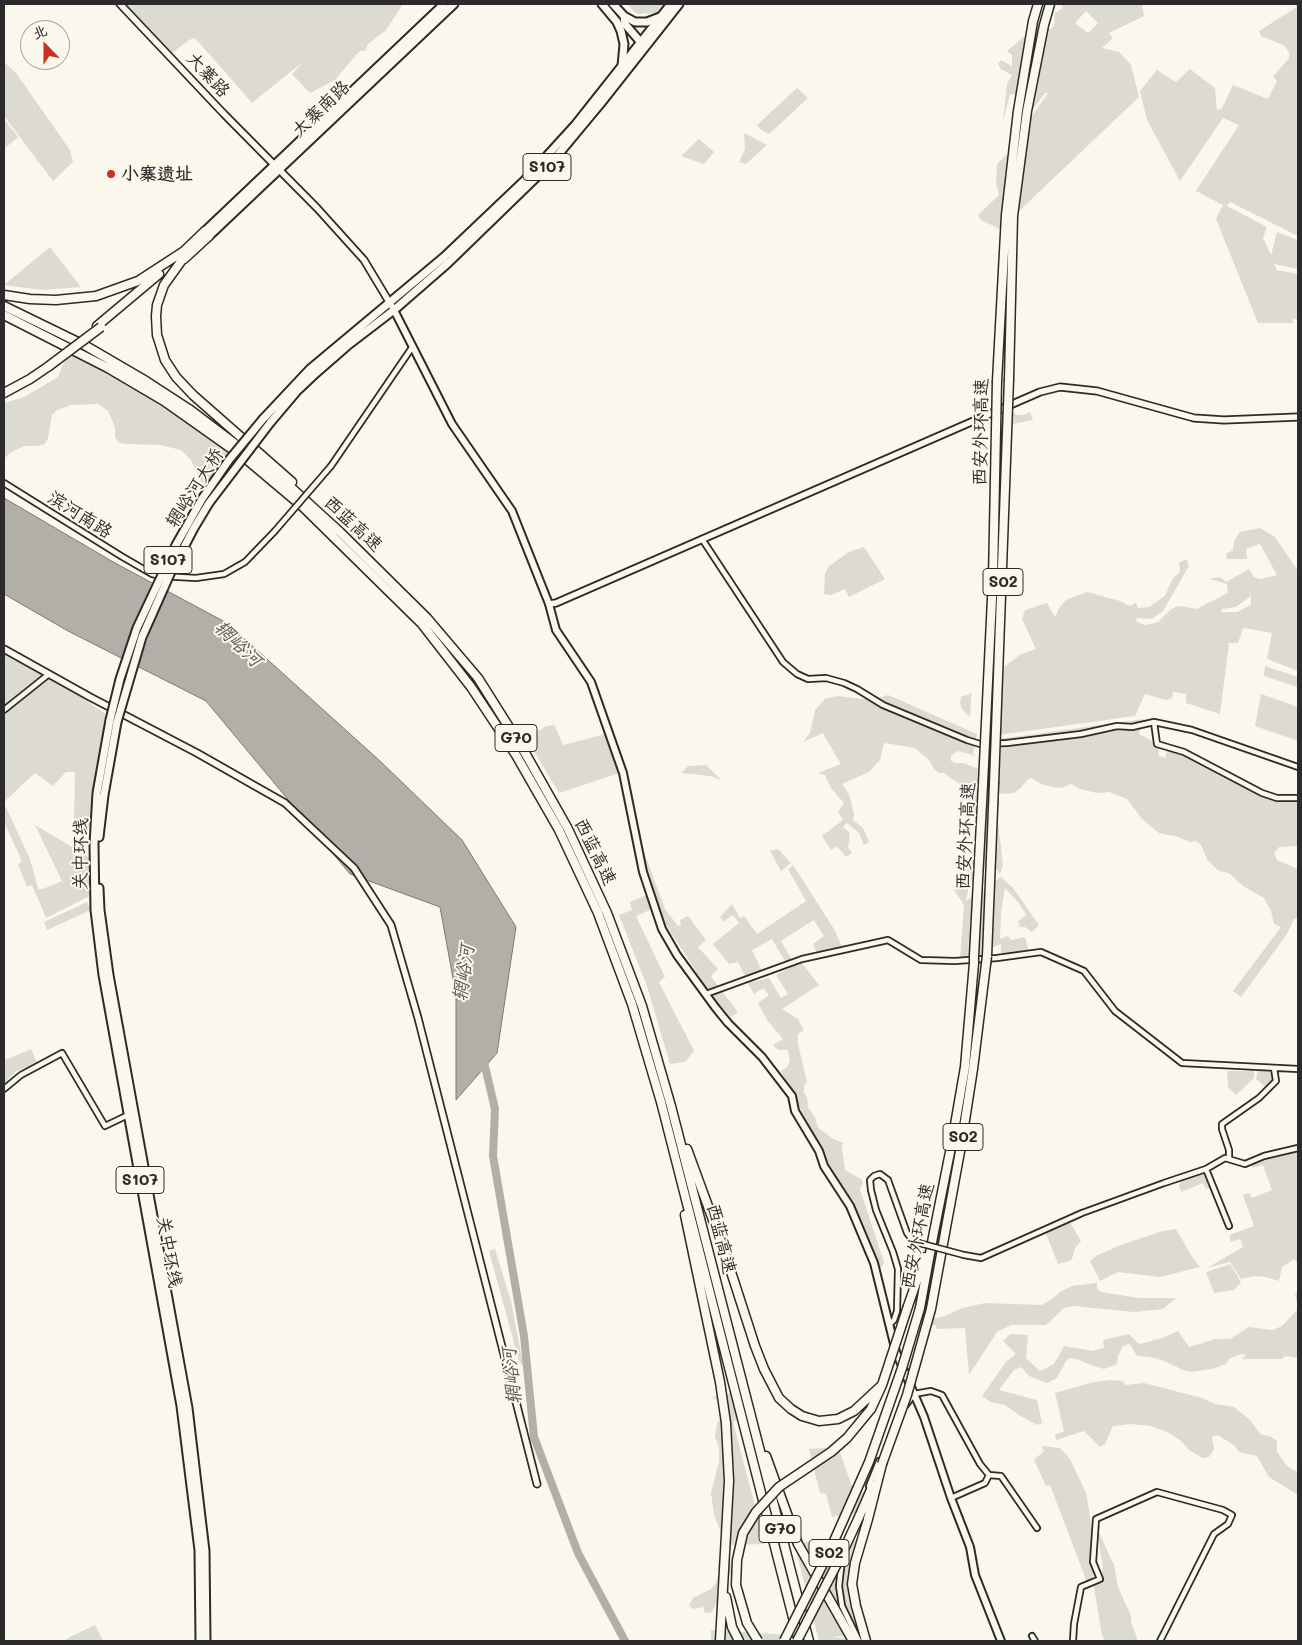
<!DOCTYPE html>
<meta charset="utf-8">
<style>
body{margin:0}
#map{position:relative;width:1302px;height:1645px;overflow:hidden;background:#fbf7ec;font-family:Mali,"LXGW WenKai TC",sans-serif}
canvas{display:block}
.frame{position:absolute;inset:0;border:5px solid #2b2b2b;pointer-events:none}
.north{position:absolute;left:20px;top:20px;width:50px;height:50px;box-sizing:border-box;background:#fbf7ec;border:1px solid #a8a59f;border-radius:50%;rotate:338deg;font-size:14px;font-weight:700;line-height:20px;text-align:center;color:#2b2b2b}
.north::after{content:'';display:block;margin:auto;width:18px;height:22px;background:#c8321e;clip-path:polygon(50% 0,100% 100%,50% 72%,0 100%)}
</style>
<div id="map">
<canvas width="1302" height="1645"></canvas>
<div class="frame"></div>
<div class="north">北</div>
</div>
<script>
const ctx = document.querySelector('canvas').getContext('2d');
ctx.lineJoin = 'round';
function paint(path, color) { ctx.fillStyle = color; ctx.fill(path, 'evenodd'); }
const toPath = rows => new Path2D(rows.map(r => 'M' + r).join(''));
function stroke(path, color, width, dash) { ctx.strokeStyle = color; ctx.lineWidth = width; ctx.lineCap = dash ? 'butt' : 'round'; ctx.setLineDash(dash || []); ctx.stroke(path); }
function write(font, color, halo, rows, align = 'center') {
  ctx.font = font + ' Mali,"LXGW WenKai TC",sans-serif'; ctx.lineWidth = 4; ctx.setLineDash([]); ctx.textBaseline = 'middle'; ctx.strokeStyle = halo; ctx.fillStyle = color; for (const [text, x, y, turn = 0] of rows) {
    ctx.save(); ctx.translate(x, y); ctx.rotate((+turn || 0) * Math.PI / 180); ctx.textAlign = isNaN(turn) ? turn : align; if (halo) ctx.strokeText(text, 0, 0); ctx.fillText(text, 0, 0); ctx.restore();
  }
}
paint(toPath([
 [126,4,403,4,386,30,368,44,365,51,360,51,355,56,335,80,310,93,292,74,304,61,252,103,195,38,189,40,172,53],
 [627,4,667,4,659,13,637,14],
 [1061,4,1142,4,1144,16,1109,33,1113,38,1102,48,1119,52,1131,65,1139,97,1000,229,981,220,978,215,999,195,996,184,997,164,1007,154,1023,156,1027,123,1048,93,1045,93,1028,116,1030,97,1010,94,1003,122,1007,84,1012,75,1001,69,998,64,1001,60,1012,66,1012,55,1007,51,1036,27,1050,29,1054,26,1055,13,1063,8],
 [1086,11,1098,23,1088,33,1075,23],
 [1294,4,1298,4,1298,236,1230,202,1227,206,1267,227,1263,238,1271,255,1277,232,1298,240,1298,269,1274,264,1277,270,1298,274,1298,319,1293,319,1293,323,1258,323,1216,219,1223,205,1196,191,1239,125,1223,118,1180,181,1147,120,1140,91,1157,70,1176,82,1190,69,1215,88,1217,110,1222,108,1233,85,1268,99,1277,81,1273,77,1289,58,1289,53,1285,46,1261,36,1259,31,1297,7],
 [4,62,16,73,70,150,73,162,53,181,4,116],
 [797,88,808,98,769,134,761,130,757,125],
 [4,119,18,137,4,149],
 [744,133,767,145,746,164,739,162,745,149],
 [699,139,714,152,704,164,681,156],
 [50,247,81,287,43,290,4,285],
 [68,353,132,385,229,452,204,487,191,460,181,450,160,445,126,444,120,443,115,438,115,427,108,411,98,404,71,405,57,410,52,415,48,438,45,444,38,446,24,446,10,453,5,458,4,464,4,403,24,397,58,377],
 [1002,408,1011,411,1016,415,1024,415,1030,412,1033,420,1013,424,1011,430],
 [1260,528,1275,537,1298,571,1298,671,1267,659,1272,633,1243,628,1238,643,1229,643,1220,714,1186,703,1186,694,1173,692,1172,698,1166,700,1145,694,1135,716,998,735,993,728,990,716,1000,678,988,674,1004,667,1021,654,1036,649,1022,619,1025,610,1047,603,1055,617,1060,607,1066,600,1087,592,1120,601,1130,606,1136,603,1138,608,1149,607,1165,596,1173,578,1180,572,1179,563,1186,559,1189,566,1163,611,1152,619,1137,618,1136,621,1144,625,1151,624,1158,622,1170,610,1175,607,1181,606,1196,609,1228,593,1227,584,1210,579,1220,577,1226,582,1249,569,1254,577,1261,579,1277,575,1260,544,1246,549,1247,559,1227,559,1226,554,1233,550,1234,541,1240,532],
 [1251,596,1251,605,1237,612,1221,612,1222,609,1236,607],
 [864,547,885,579,849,597,845,589,831,595,824,594,825,574,829,566,849,552],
 [4,650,45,673,4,706],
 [1265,666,1298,677,1298,687,1264,676],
 [48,675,106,714,90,830,74,823,75,772,66,772,53,786,35,773,4,802,4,710],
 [972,693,971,698,970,717,962,709,960,703,961,697],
 [1261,694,1298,707,1298,741,1255,726],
 [888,695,977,734,973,754,976,756,958,751,951,756,951,761,955,763,963,763,998,776,999,739,1144,719,1139,734,1160,745,1158,755,1165,758,1168,747,1175,750,1279,800,1298,800,1298,846,1279,847,1274,854,1277,860,1298,869,1298,918,1294,919,1287,934,1241,997,1233,991,1281,927,1274,924,1271,911,1264,898,1243,886,1229,873,1219,871,1208,861,1201,845,1196,841,1190,842,1176,836,1167,835,1159,833,1142,819,1127,799,1109,792,1097,793,1080,789,1071,784,1062,788,1052,787,1041,784,1031,778,1027,780,1021,788,1014,793,1000,794,983,787,990,791,995,801,1000,802,997,813,1003,865,1000,874,995,868,987,868,970,881,966,901,1001,877,1013,888,1039,925,1032,932,1025,927,1020,927,1018,921,1026,915,1019,903,1005,888,1001,912,1000,939,1008,936,1011,940,1025,937,1029,951,1001,958,1001,944,987,950,994,961,960,959,964,905,954,890,970,881,966,862,977,845,979,839,987,837,967,806,973,784,958,783,944,773,939,773,934,769,929,760,915,748,884,743,880,760,869,772,842,784,849,794,854,814,853,820,863,828,869,842,864,845,859,833,847,823,843,827,850,833,848,847,852,853,846,857,837,846,831,850,822,836,843,820,838,812,844,803,831,788,825,775,818,773,841,764,825,737,823,733,803,742,810,733,815,710,825,699,837,696,873,700],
 [552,719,563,745,613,732,622,772,559,793,526,738,547,726,554,725],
 [706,765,722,781,711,776,681,773,688,766],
 [4,803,30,859,38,889,43,889,62,881,35,825,89,857,90,896,46,918,32,885,27,887,18,864,22,861,4,822],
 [640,841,665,909,678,926,681,924,680,920,688,916,706,940,698,947,718,969,711,976,719,988,708,990,663,920,647,880],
 [778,849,791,863,781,871,770,851],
 [793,865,834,929,843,949,817,953,813,944,824,936,814,920,781,941,794,963,788,966,772,939,752,950,765,977,747,980,738,962,729,964,713,944,739,923,733,915,723,922,720,917,732,904,740,918,744,916,757,934,806,901,788,869],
 [647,895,652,909,636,916,665,977,659,982,694,1051,685,1062,670,1064,647,986,619,915,632,910,630,902],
 [87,902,91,910,47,930,44,922],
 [801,962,819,985,782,1009,798,1019,804,1030,798,1034,798,1044,807,1082,804,1086,804,1093,807,1097,808,1107,815,1117,818,1128,832,1138,843,1143,842,1148,845,1170,861,1179,863,1183,860,1189,884,1262,881,1269,873,1250,781,1071,787,1067,790,1061,788,1050,778,1050,773,1045,783,1039,767,1020,758,1003,769,995,763,988,754,994,748,983,769,978,781,998,788,994,776,975],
 [721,990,738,1012,731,1017,714,999,714,992],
 [31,1049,37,1063,15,1072,4,1084,4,1059,5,1060],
 [1258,1070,1276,1072,1278,1081,1269,1090,1256,1079],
 [1227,1071,1254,1071,1254,1078,1236,1095,1228,1087],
 [1298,1148,1298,1264,1294,1259,1282,1267,1279,1281,1266,1277,1255,1276,1241,1279,1230,1262,1207,1268,1243,1247,1240,1239,1231,1242,1229,1235,1254,1226,1243,1195,1249,1193,1252,1198,1272,1190,1263,1165,1253,1168,1251,1163],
 [1207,1170,1214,1186,1206,1189,1203,1183,1181,1192,1179,1185,1181,1181],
 [1069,1221,1081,1241,1075,1248,1072,1259,1067,1262,1058,1264,1045,1231],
 [1176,1229,1192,1257,1200,1267,1160,1277,1118,1272,1100,1281,1090,1261,1096,1256,1123,1244,1163,1231],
 [495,1249,511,1301,524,1368,519,1361,489,1251],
 [1230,1264,1241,1282,1234,1290,1214,1293,1206,1272],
 [1097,1283,1097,1289,1101,1292,1139,1298,1176,1298,1163,1309,1134,1312,1073,1306,1064,1308,1046,1325,1011,1325,997,1332,969,1375,965,1328,937,1329,936,1325,919,1329,930,1312,932,1319,945,1316,962,1308,985,1303,1041,1305,1051,1300,1060,1292,1072,1286],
 [1295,1293,1298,1293,1298,1358,1285,1356,1282,1359,1242,1359,1246,1355,1241,1354,1229,1359,1226,1364,1212,1369,1191,1372,1183,1370,1162,1360,1150,1357,1137,1356,1130,1344,1123,1346,1118,1356,1117,1364,1104,1369,1088,1364,1077,1359,1069,1358,1066,1361,1057,1378,1047,1383,1029,1376,1021,1367,1014,1370,999,1390,1037,1400,1042,1423,1037,1425,1019,1415,1005,1405,991,1402,982,1396,1006,1362,1016,1354,1003,1341,1010,1334,1028,1335,1026,1358,1040,1371,1054,1364,1064,1346,1092,1351,1104,1348,1103,1340,1129,1334,1139,1344,1162,1338,1178,1331,1189,1347,1216,1339,1230,1339,1249,1327,1273,1330,1282,1326,1298,1309],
 [1110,1380,1123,1381,1126,1385,1144,1383,1202,1398,1215,1404,1234,1407,1251,1421,1260,1434,1271,1437,1277,1441,1277,1452,1288,1467,1298,1472,1298,1495,1269,1477,1257,1456,1239,1452,1235,1446,1218,1435,1212,1437,1214,1450,1209,1457,1203,1458,1190,1451,1181,1441,1169,1433,1151,1426,1130,1424,1113,1426,1105,1444,1100,1447,1084,1431,1056,1440,1055,1435,1064,1431,1055,1393,1094,1382],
 [732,1393,739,1419,733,1422,765,1544,726,1545,714,1515,711,1493,719,1462,719,1448,715,1436,717,1424,722,1414,720,1403,712,1397],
 [1041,1446,1060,1448,1070,1459,1086,1493,1099,1570,1087,1582,1050,1485,1046,1486,1034,1460,1044,1451],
 [838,1447,854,1492,874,1491,860,1538,858,1513,832,1517,826,1494,820,1493,809,1449],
 [1097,1531,1100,1534,1110,1557,1114,1564,1118,1587,1131,1616,1131,1622,1138,1641,1105,1641,1102,1635,1093,1581,1101,1576,1103,1567],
 [862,1540,853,1581,857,1610,871,1638,847,1637,836,1568,844,1636,831,1637,873,1641,819,1641,794,1543,828,1541,832,1545,833,1541],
 [729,1559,733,1569,712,1612,705,1613,703,1607,692,1609,689,1605,693,1598,711,1589,716,1583,718,1576,718,1562],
 [95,1625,103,1641,64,1641,70,1637],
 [711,1630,789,1635,791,1641,711,1641]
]), '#dddad0');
const water = toPath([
 [4,498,115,563,227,623,380,761,462,840,516,927,497,1053,456,1100,456,995,440,907,350,874,206,701,68,631,4,594,4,498]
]);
paint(water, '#b1afa7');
stroke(water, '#7b7a75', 1);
paint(toPath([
 [153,580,168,589,156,613,137,669,122,661]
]), '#fbf7ec');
stroke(toPath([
 [483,1058,495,1109,493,1156,524,1336,534,1437,578,1553,625,1641]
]), '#b1afa7', 8);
const minor = toPath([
 [331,466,413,346],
 [4,483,121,556,152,574,161,576,196,578,224,574,245,562,274,532],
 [702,539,783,662,797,674,808,679,826,678,844,683,857,689,883,705,967,740,980,744,1007,743,1081,734,1117,726,1132,727,1154,722,1192,730,1298,767],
 [4,710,49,674],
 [1154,722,1157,744,1184,752,1262,793,1277,798,1298,798],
 [706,994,802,959,888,940,921,960,955,961,997,958,1041,952,1084,971,1115,1011,1182,1063,1298,1069],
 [4,1089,21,1075,62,1053,105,1126,128,1115],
 [1229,1159,1229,1150,1222,1129,1222,1124,1259,1098,1276,1081,1274,1068],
 [1206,1169,1229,1226],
 [964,1255,981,1258,1082,1213,1164,1183,1206,1169,1225,1158,1245,1164,1264,1156,1298,1148],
 [889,1325,894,1320,897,1311,898,1269,893,1252,876,1210,871,1190,870,1180,874,1176,880,1174,888,1180,907,1233,911,1238,919,1243],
 [906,1405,914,1394,931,1391,942,1395,980,1464,989,1475,985,1483,951,1498],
 [989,1475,1001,1476,1037,1528],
 [869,1486,879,1461],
 [842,1559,839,1586,842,1606,859,1641],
 [1032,1636,1035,1641],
 [1073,1641,1074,1624,1081,1587,1100,1579,1093,1562,1096,1519,1157,1492,1223,1510,1232,1515,1228,1524,1214,1534,1160,1641]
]);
const tertiary = toPath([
 [120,4,224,114,317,208,364,260,394,310],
 [549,604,556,603,1040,392,1060,387,1097,391,1194,418,1224,420,1298,417],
 [4,649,90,697,197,753,285,803,354,868,391,925,418,1018,537,1484]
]);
const secondary = toPath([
 [394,310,452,424,512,511,549,604,556,630,591,682,623,773,643,872,662,929,677,955,715,1007,728,1023,762,1057,792,1096,795,1111,819,1151,824,1166,850,1206,874,1263,896,1352,924,1417,951,1498,970,1547,975,1575,1001,1641]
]);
const primary = toPath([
 [602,4,617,22,621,31,624,44,622,66],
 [613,4,624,16,635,22,647,22,660,17],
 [624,16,625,24,644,46],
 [205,231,444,4],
 [209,236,454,4]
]);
const trunk = toPath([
 [263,419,310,369,444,257,525,180,576,124,671,4],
 [270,423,297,391,316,373,347,346,394,310,448,263,552,162,601,103,679,4],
 [110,720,97,793,94,844,95,910,103,975,181,1406,199,1550,200,1641],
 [99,837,104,795,117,722],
 [99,888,100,910,109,975,188,1408,205,1551,206,1641]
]);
const motorway = toPath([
 [180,255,205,231],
 [184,259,209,236],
 [182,260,164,285,157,305,156,316,157,335,165,360,176,377,193,395,292,482],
 [4,295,30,299,56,300,96,296,138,281,184,251],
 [4,306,86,346,146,381,189,409,284,481,340,532,427,618,478,678,524,751,568,829,607,913,642,1006,671,1106,809,1641],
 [4,315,108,368,164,401,246,459,303,507,422,624,471,687,516,755,559,830,598,913,632,1004,661,1102,799,1641],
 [97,326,159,274],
 [1009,379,1013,216,1027,111,1044,25,1050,4],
 [997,381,1006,215,1018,111,1033,21,1038,4],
 [4,393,30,379,49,366],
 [974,956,983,784],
 [987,956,994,784],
 [687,1149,723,1247,755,1346,764,1369],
 [685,1215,720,1382,726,1423,729,1481,720,1641],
 [908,1306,925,1257],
 [920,1308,933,1237,952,1142,965,1067,974,963],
 [931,1309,961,1146,973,1069,986,964],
 [766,1456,798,1544,853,1641],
 [859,1517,873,1485],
 [726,1597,732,1627,739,1641],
 [866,1641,856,1606,852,1584,855,1563,868,1519,882,1464]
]);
stroke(minor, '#2b2b2b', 8);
stroke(tertiary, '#2b2b2b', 9);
stroke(secondary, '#2b2b2b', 10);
stroke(primary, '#2b2b2b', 11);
stroke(trunk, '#2b2b2b', 11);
stroke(motorway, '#2b2b2b', 11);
stroke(minor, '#fbf7ec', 4.5);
stroke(tertiary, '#fbf7ec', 5.5);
stroke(secondary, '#fbf7ec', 6);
stroke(primary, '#fbf7ec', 7);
stroke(trunk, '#fbf7ec', 7);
stroke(motorway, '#fbf7ec', 8);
const minorBridge = toPath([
 [274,532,331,466],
 [919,1243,964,1255]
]);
const trunkBridge = toPath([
 [110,720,120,679,137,628,176,545,202,499,229,460,263,419],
 [117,722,142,637,170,574,194,528,209,503,270,423]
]);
const motorwayBridge = toPath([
 [49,366,101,327],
 [983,784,993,578,997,381],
 [994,784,1009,379],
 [974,963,974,956],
 [986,964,987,956],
 [764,1369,779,1398,791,1409,802,1416,819,1421,838,1419,854,1411,882,1385,908,1306],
 [882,1464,907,1395,931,1309],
 [758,1641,747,1623,736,1585,737,1560,743,1533,756,1512,779,1487,831,1452,847,1438,871,1409,882,1385],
 [784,1641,830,1550,869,1462,902,1368,920,1308],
 [797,1641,840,1558,859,1517]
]);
stroke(minorBridge, '#2b2b2b', 8, []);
stroke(trunkBridge, '#2b2b2b', 11, []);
stroke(motorwayBridge, '#2b2b2b', 11, []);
stroke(minorBridge, '#fbf7ec', 4.5);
stroke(trunkBridge, '#fbf7ec', 7);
stroke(motorwayBridge, '#fbf7ec', 8);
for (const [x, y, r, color] of [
 [111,174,5,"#c8321e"]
]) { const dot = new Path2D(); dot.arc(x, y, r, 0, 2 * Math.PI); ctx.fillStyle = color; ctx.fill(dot); stroke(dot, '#fbf7ec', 2); }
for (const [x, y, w] of [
 [547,167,48],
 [168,560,48],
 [1003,582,40],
 [516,738,42],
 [963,1137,40],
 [140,1180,48],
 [780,1529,42],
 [829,1553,40]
]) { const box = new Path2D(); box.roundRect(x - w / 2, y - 13.5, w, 27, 4); ctx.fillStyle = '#fbf7ec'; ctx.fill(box); stroke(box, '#2b2b2b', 1); }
write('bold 16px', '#2b2b2b', null, [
 ["S107",547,167],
 ["S107",168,560],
 ["S02",1003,582],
 ["G70",516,738],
 ["S02",963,1137],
 ["S107",140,1180],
 ["G70",780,1529],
 ["S02",829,1553]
]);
write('18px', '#2b2b2b', '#fbf7ec', [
 ["大寨路",208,75,47],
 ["大寨南路",321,109,-44],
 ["西安外环高速",981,432,-89],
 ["辋峪河大桥",195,488,-57],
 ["滨河南路",80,515,32],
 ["西蓝高速",353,524,43],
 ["西安外环高速",966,836,-87],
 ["西蓝高速",595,852,64],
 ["关中环线",81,854,-89],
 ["西安外环高速",918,1236,-79],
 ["西蓝高速",721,1239,76],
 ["关中环线",169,1252,80]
]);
write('bold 18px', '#2b2b2b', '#fbf7ec', [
 ["小寨遗址",121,174]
], 'left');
write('italic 19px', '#5a5956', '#fbf7ec', [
 ["辋峪河",238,644,44],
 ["辋峪河",464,973,-82],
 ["辋峪河",512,1376,-96]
]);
</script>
